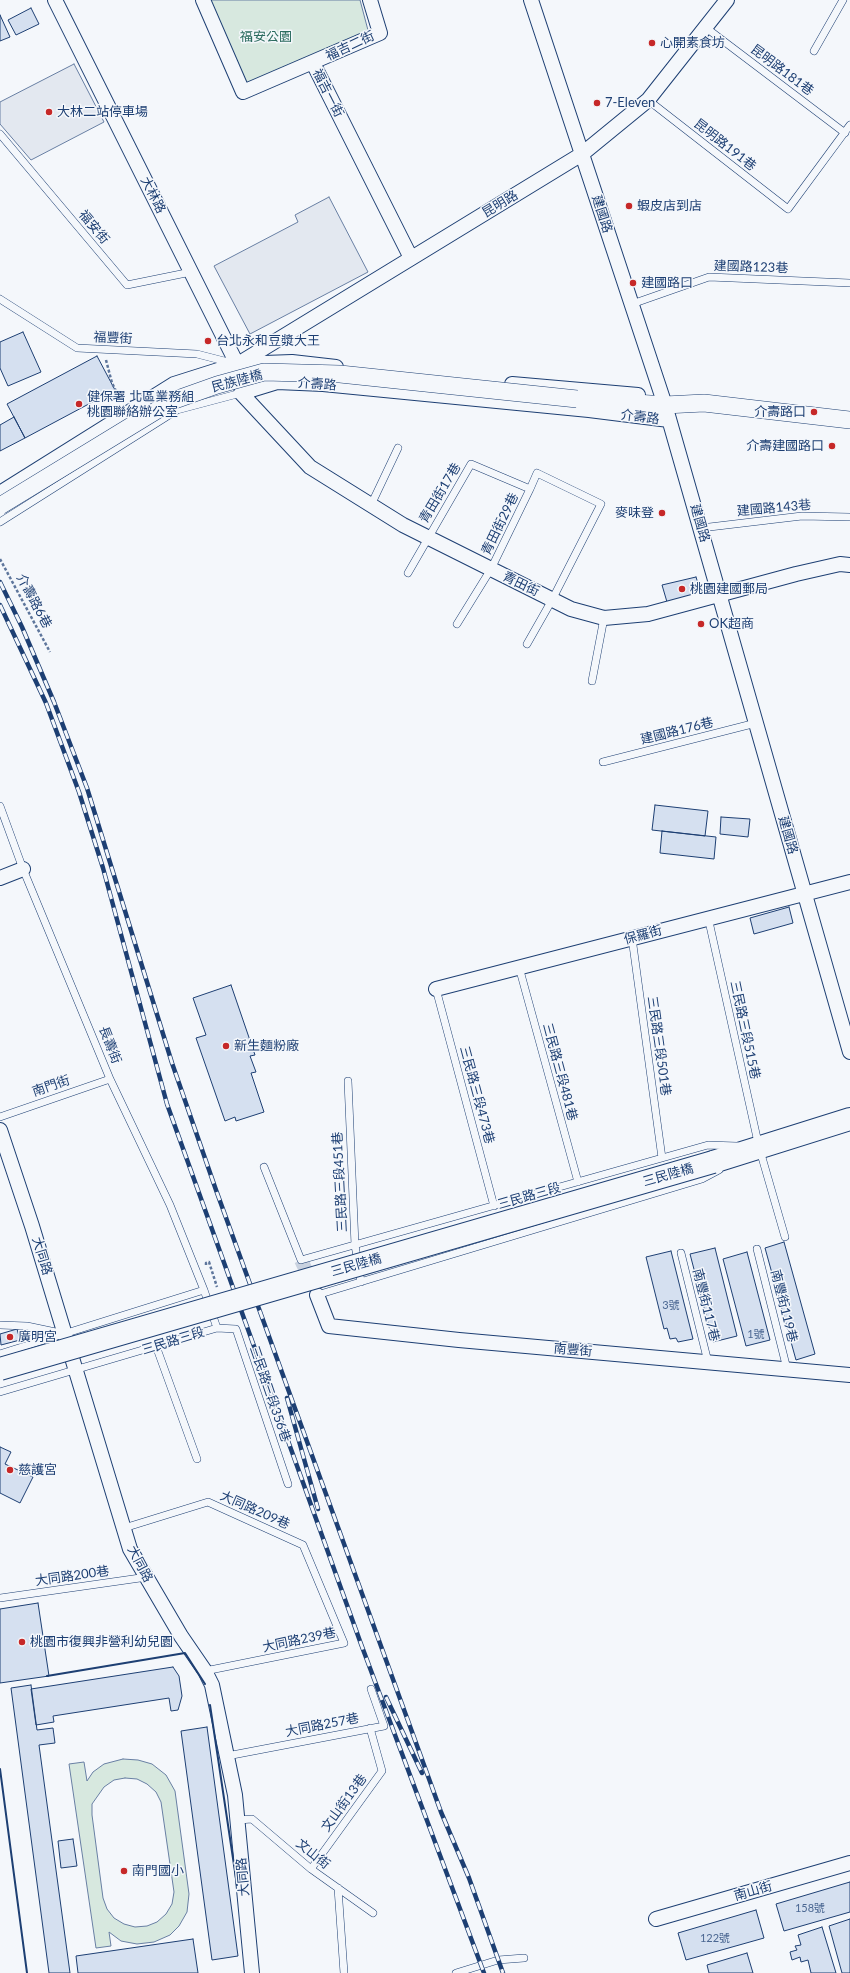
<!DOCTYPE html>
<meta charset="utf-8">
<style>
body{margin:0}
canvas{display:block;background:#f4f7fb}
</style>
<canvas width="850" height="1973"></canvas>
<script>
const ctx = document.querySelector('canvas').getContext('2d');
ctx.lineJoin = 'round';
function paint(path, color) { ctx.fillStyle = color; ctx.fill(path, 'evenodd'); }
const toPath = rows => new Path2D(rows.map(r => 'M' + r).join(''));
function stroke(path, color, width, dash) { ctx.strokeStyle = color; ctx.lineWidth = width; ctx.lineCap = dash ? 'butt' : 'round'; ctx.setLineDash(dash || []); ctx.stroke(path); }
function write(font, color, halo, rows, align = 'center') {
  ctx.font = font + ' Lato,"Noto Sans TC",sans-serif'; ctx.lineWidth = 3; ctx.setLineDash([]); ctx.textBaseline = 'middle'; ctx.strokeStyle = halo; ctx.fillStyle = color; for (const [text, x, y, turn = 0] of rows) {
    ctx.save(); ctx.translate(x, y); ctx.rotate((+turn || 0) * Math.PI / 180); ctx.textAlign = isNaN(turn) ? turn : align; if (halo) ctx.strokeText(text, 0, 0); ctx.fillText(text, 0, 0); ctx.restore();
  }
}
const green = toPath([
 [209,0,360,0,369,34,246,85,209,0],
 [123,1759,138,1760,152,1764,166,1775,175,1791,189,1894,187,1912,179,1926,170,1935,154,1942,137,1944,121,1941,109,1932,111,1946,96,1948,69,1764,84,1762,87,1781,93,1772,104,1764,123,1759],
 [125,1778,137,1779,147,1784,156,1792,161,1802,174,1892,172,1904,166,1914,157,1922,147,1926,135,1927,124,1924,114,1918,107,1909,103,1898,92,1815,92,1804,104,1787,114,1780,125,1778]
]);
paint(green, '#d7e8df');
stroke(green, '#687fa3', 1);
const parking = toPath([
 [74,64,104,122,31,160,0,124,0,102,74,64],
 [329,197,368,272,250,334,214,266,298,222,295,215,329,197]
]);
paint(parking, '#e3e8f0');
stroke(parking, '#687fa3', 1);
const building = toPath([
 [31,8,39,24,16,35,8,20,31,8],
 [0,15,10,37,0,41,0,15],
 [23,332,41,372,8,386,0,368,0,342,23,332],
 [97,356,115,390,25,438,7,404,97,356],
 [14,417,25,438,0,451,0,425,14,417],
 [696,577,701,593,667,602,662,585,696,577],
 [655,805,708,811,705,836,652,830,655,805],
 [721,817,750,819,748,837,720,834,721,817],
 [662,831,716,837,714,859,660,853,662,831],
 [789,907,793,923,754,934,750,918,789,907],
 [231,985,255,1055,250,1056,256,1072,251,1073,264,1112,236,1121,235,1117,225,1121,196,1038,206,1035,193,998,231,985],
 [784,1242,815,1354,796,1360,765,1248,784,1242],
 [715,1248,737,1336,713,1342,690,1254,715,1248],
 [671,1251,693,1339,678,1342,676,1338,670,1339,667,1328,664,1329,646,1257,671,1251],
 [747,1252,770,1340,746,1346,723,1259,747,1252],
 [17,1329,20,1340,1,1345,0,1334,17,1329],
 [0,1447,11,1452,5,1464,33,1477,20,1503,0,1493,0,1447],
 [38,1603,49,1676,0,1683,0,1609,38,1603],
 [173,1667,179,1676,182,1696,178,1710,171,1711,169,1698,53,1716,54,1722,36,1725,31,1689,173,1667],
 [31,1685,37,1730,53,1728,55,1743,39,1745,70,1973,49,1973,11,1688,31,1685],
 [207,1727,238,1956,212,1960,181,1731,207,1727],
 [73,1839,77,1866,61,1868,58,1841,73,1839],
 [850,1882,850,1912,784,1931,776,1904,850,1882],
 [756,1910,764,1938,686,1960,678,1933,756,1910],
 [850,1919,850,1973,842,1973,829,1926,850,1919],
 [822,1927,836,1973,811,1973,808,1960,801,1962,800,1957,792,1960,790,1952,797,1950,795,1946,801,1945,798,1935,822,1927],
 [193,1939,198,1973,78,1973,76,1956,193,1939],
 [747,1953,753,1973,709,1973,707,1965,747,1953]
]);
paint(building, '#d5e0f0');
stroke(building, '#1d3f73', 1);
stroke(toPath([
 [301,1260,313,1285]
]), '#c9d2e0', 14, [14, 7]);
const service = toPath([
 [705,27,845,133],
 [814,51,843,0],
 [648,100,788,209,850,125],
 [0,134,127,285,191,272],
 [0,299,77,348,197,354,232,363],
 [632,304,709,277,850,283],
 [371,505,398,448],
 [0,522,177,410,241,393],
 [701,528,802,516,850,517],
 [408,573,471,464,530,489,537,473,601,504,552,600,527,644],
 [457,624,491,569,530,489],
 [592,681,604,618],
 [603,762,756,723],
 [0,806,23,869,110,1079,170,1205,204,1290,217,1328],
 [708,917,759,1147,785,1237],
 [632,938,662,1158],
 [519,967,578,1182],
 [436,989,494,1206],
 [348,1081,355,1245,361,1282],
 [0,1117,110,1079],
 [264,1167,301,1260,708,1145,737,1146],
 [757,1249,787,1369],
 [681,1253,708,1362],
 [317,1295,702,1179,719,1170],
 [0,1325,27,1326,65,1334],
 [156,1346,197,1459],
 [0,1354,204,1290],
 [0,1392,217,1328,236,1329,288,1484],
 [124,1528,208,1502,303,1545,344,1643,205,1671],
 [0,1598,147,1577],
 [227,1756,384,1726,371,1689],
 [238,1820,252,1819,311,1869,373,1913],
 [311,1869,382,1771,370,1728],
 [338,1888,344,1973],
 [456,1973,498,1960,524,1958]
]);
const minor = toPath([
 [55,0,237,364,239,373],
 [203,0,243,92,380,33,370,0],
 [531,0,665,405,850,1052],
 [313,63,411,258],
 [238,364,582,154,648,100,727,0],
 [512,384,638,395],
 [241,393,310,467,403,525,571,609,604,618,648,614,796,574,840,564,850,565],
 [241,393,277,382,323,384,589,410,669,420],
 [0,493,174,384,237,364,292,362,336,367],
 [0,878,23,869],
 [436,989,850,882],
 [0,1130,32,1226,130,1549,181,1636,205,1671,212,1685,235,1795,252,1973],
 [317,1295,329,1326,459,1340,850,1375],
 [656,1919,850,1863]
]);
const tertiary = toPath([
 [577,399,665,405,704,403,850,420]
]);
const primary = toPath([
 [713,1162,850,1119]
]);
stroke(service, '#1d3f73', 8);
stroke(minor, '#1d3f73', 16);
stroke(tertiary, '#1d3f73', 18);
stroke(primary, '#1d3f73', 24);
stroke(toPath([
 [106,360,112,383,121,401],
 [0,559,50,652],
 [206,1265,206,1263,209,1262,217,1287]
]), '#5e769c', 2.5, [3, 2]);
stroke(service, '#f4f7fb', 7);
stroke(minor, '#f4f7fb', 14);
stroke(tertiary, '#f4f7fb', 17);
stroke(primary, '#f4f7fb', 22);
const rail = toPath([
 [0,582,22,627,54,702,87,788,172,1063,216,1190,441,1812,469,1878,503,1973],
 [0,605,46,703,79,792,103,868,167,1104,361,1644,484,1973],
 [287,1398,318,1509],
 [386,1697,422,1773]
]);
stroke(rail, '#1d3f73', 4.5);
stroke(rail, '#f4f7fb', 3, [9]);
const tertiaryBridge = toPath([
 [0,506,172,401,217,385,264,372,340,374,577,399]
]);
const primaryBridge = toPath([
 [0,1369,713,1162]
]);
stroke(tertiaryBridge, '#1d3f73', 18, []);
stroke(primaryBridge, '#1d3f73', 24, []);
stroke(tertiaryBridge, '#f4f7fb', 17);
stroke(primaryBridge, '#f4f7fb', 22);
stroke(toPath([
 [47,1676,185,1653,205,1684],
 [210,1705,237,1885],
 [0,1769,27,1973]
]), '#1d3f73', 2);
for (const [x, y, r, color] of [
 [652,43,4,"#c62828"],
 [597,103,4,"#c62828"],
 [49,112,4,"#c62828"],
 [629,206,4,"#c62828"],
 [633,283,4,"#c62828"],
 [208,341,4,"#c62828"],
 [79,404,4,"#c62828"],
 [814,412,4,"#c62828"],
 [832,446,4,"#c62828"],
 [662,513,4,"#c62828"],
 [682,589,4,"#c62828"],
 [701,624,4,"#c62828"],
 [226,1046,4,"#c62828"],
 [10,1337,4,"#c62828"],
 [10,1470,4,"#c62828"],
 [22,1642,4,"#c62828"],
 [124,1871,4,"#c62828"]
]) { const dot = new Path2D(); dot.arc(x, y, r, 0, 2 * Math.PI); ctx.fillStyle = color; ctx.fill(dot); stroke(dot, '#f4f7fb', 1.5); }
write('11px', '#4b6792', null, [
 ["3號",671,1305],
 ["1號",756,1334],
 ["158號",810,1908],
 ["122號",715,1938]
]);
write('13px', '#2c6c60', '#f4f7fb', [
 ["福安公園",266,37]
]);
write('13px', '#1d3f73', '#f4f7fb', [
 ["心開素食坊",660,43],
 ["7-Eleven",605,103],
 ["大林二站停車場",57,112],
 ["蝦皮店到店",637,206],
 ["建國路口",641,283],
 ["台北永和豆漿大王",216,341],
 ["健保署 北區業務組",87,397],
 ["桃園聯絡辦公室",87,412],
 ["介壽路口",806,412,"right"],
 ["介壽建國路口",824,446,"right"],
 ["麥味登",654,513,"right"],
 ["桃園建國郵局",690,589],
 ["OK超商",709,624],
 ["新生麵粉廠",234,1046],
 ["廣明宮",18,1337],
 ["慈護宮",18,1470],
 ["桃園市復興非營利幼兒園",30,1642],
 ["南門國小",132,1871]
], 'left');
write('13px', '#1d3f73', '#f4f7fb', [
 ["福吉二街",350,46,-25],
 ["昆明路181巷",782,70,37],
 ["福吉一街",328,93,63],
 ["昆明路191巷",725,145,38],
 ["大林路",153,195,63],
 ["昆明路",500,204,-31],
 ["建國路",602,214,72],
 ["福安街",94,227,50],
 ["建國路123巷",751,267,2],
 ["福豐街",113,338,3],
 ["民族陸橋",237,381,-15],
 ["介壽路",317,384,4],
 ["介壽路",640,417,7],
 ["青田街17巷",440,493,-59],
 ["建國路143巷",774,508,-5],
 ["建國路",700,523,74],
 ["青田街29巷",500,524,-64],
 ["青田街",521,584,26],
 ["介壽路6巷",34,601,62],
 ["建國路176巷",677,731,-14],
 ["建國路",788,835,74],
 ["保羅街",643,935,-15],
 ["三民路三段515巷",745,1030,78],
 ["長壽街",110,1045,69],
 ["三民路三段501巷",659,1046,82],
 ["三民路三段481巷",560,1072,75],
 ["南門街",51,1086,-19],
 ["三民路三段473巷",477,1095,75],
 ["三民陸橋",668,1175,-16],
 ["三民路三段451巷",340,1182,-93],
 ["三民路三段",529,1196,-16],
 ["大同路",42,1256,73],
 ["三民陸橋",356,1265,-16],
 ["南豐街117巷",706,1305,76],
 ["南豐街119巷",784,1306,76],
 ["三民路三段",173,1341,-17],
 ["南豐街",573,1350,5],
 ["三民路三段356巷",270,1394,71],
 ["大同路209巷",255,1510,24],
 ["大同路",140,1564,62],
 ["大同路200巷",72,1576,-8],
 ["大同路239巷",299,1640,-12],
 ["大同路257巷",322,1725,-11],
 ["文山街13巷",344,1803,-54],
 ["文山街",313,1854,39],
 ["大同路",243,1877,-95],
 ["南山街",753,1891,-16]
]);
</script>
